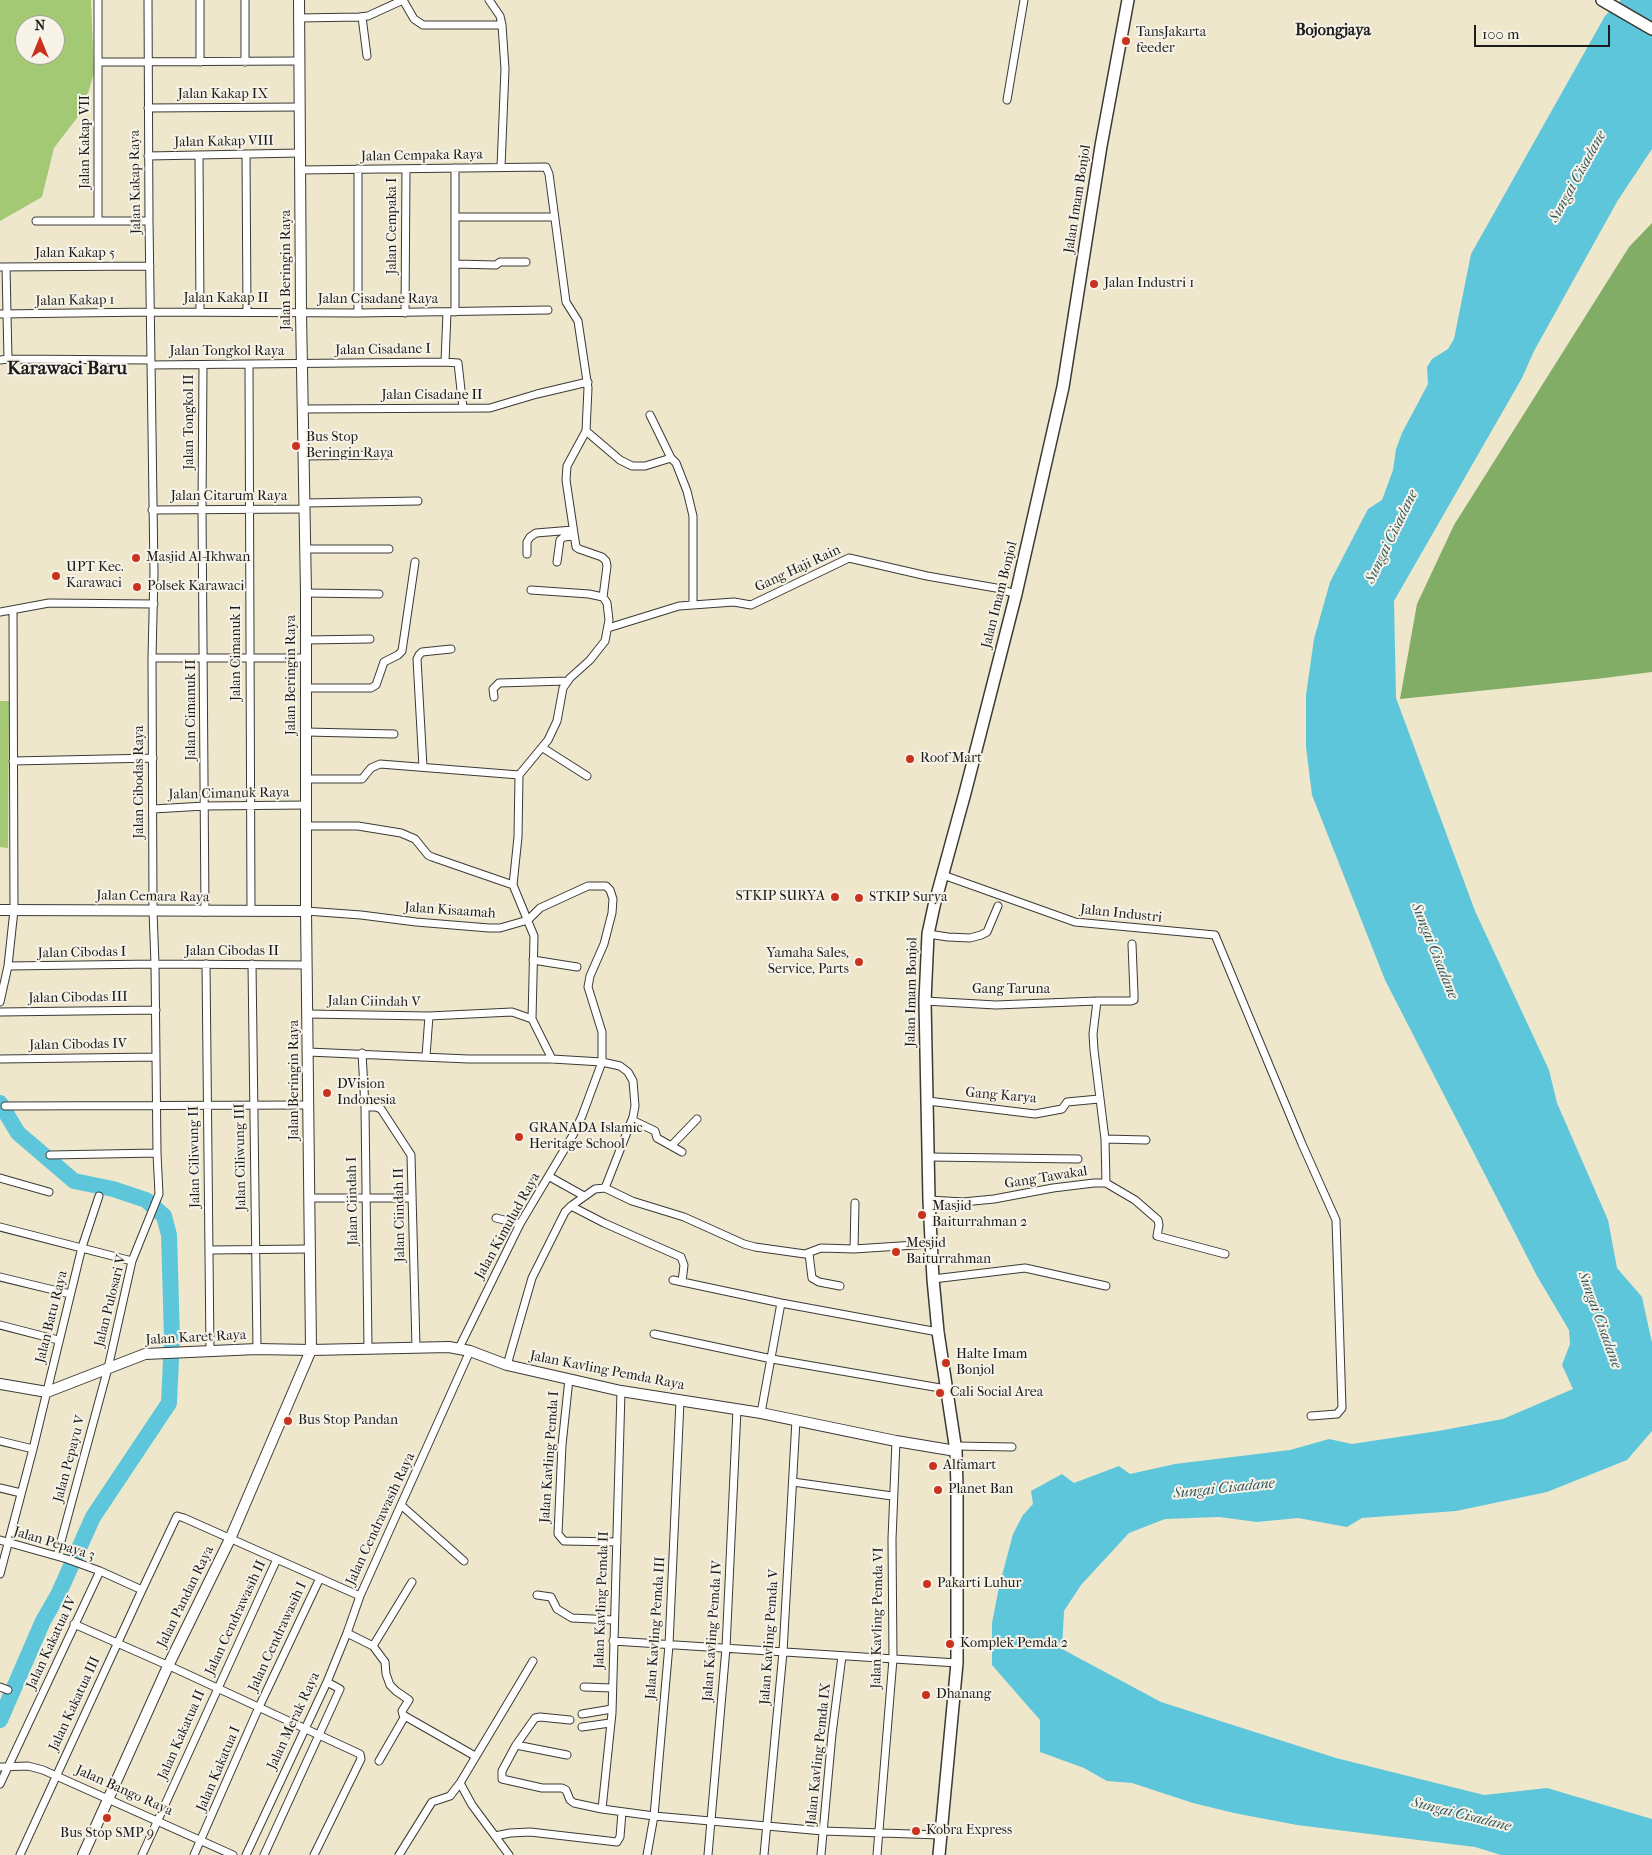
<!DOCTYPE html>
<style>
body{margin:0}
#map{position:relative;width:1652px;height:1855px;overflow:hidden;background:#eee7cb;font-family:"IM FELL French Canon",serif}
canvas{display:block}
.north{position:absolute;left:15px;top:15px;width:50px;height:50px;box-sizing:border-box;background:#f7f3e8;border:1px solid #9f9d96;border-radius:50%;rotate:0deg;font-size:14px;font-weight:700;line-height:20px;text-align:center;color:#1c1c1c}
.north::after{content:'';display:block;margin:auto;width:18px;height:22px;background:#c8321e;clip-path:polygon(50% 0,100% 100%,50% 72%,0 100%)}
.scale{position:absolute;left:1474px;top:25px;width:136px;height:22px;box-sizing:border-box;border:2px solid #1c1c1c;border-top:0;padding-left:6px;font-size:15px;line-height:18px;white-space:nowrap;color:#1c1c1c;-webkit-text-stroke:4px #f7f3e8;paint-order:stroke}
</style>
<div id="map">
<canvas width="1652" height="1855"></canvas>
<div class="north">N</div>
<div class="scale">100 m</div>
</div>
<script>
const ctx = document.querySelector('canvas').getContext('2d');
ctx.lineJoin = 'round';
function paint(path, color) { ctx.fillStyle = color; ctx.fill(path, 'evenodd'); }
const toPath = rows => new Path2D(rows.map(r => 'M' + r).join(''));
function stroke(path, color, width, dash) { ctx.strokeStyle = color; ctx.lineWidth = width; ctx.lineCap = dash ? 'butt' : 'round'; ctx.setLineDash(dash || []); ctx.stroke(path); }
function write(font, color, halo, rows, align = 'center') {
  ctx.font = font + ' "IM FELL French Canon",serif'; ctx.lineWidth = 4; ctx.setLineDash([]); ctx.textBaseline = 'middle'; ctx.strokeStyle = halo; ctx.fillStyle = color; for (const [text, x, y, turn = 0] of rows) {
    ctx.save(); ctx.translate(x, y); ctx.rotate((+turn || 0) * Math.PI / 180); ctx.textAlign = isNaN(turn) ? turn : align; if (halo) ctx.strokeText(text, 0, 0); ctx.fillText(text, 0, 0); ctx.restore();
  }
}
paint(toPath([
 [0,0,91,0,94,73,83,110,54,148,42,197,0,221],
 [25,25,55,25,55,55,25,55],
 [0,701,9,701,8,848,0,847]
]), '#a3c974');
paint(toPath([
 [1652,223,1652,672,1596,679,1400,699,1417,604,1454,525,1629,247]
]), '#82ad66');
paint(toPath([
 [1621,0,1652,0,1652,149,1618,200,1534,351,1522,378,1394,601,1396,698,1475,911,1549,1070,1557,1103,1608,1220,1617,1268,1642,1297,1652,1343,1652,1431,1627,1460,1547,1492,1456,1511,1362,1518,1347,1527,1298,1518,1257,1522,1219,1517,1165,1519,1129,1533,1081,1585,1064,1611,1062,1649,1161,1702,1336,1758,1484,1795,1547,1788,1652,1819,1652,1855,1501,1855,1475,1847,1297,1825,1234,1813,1193,1803,1132,1783,1107,1781,1084,1768,1040,1752,1040,1720,992,1665,992,1623,999,1587,1013,1534,1023,1515,1033,1504,1031,1491,1062,1474,1074,1483,1119,1466,1130,1474,1175,1464,1290,1450,1329,1439,1352,1444,1438,1431,1503,1419,1573,1389,1562,1365,1570,1344,1569,1330,1537,1276,1385,980,1312,795,1306,747,1306,695,1314,639,1330,582,1368,509,1382,500,1393,470,1396,449,1402,433,1428,384,1427,367,1432,359,1448,349,1454,339,1471,254,1605,16]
]), '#5ec6da');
stroke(toPath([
 [0,1103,18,1133,74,1181,113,1189,146,1200,164,1216,169,1235,172,1338,169,1403,93,1517,58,1595,43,1621,0,1720]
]), '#5ec6da', 16);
const street = toPath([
 [98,0,98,221],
 [245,0,245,62],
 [403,0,414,19,423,25,502,25],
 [489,0,500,16,502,25,505,69,501,167],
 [362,17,367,56],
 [299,18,359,17,368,16,403,0],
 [99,62,299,61],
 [200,62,200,0],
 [1007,100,1024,0],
 [148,108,299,107],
 [246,154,247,312],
 [199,155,200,312],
 [148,156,300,153],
 [455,168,455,312],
 [358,169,358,313],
 [300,170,546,167,549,174,566,302,578,321,588,388,586,431,567,466,566,480,576,547,579,549,602,557,606,561,607,566,603,597],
 [456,217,554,217],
 [36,221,149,221],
 [455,264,496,265,500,262,526,262],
 [0,267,150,266],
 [6,267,8,359],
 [405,313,406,169],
 [0,314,151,312,358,313,548,310],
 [0,360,8,359,151,360],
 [445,362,458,363,463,408],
 [249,364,251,911],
 [151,365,445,362,447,312],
 [203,365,202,509,205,912],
 [303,409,490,408,537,394,588,382],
 [650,415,671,458],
 [586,431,620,460,632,466,645,466,671,458,676,463,687,491,693,516,693,604],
 [304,456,387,455],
 [305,503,418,501],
 [152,510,305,509],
 [305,549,389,549],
 [527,554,527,542,530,537,536,533,573,530],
 [557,562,560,540,564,537,574,536],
 [531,590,589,594,603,597,607,603,609,620,605,641,590,660,570,678,563,688,557,721,548,740,519,775,518,837,513,885,534,936,532,1019],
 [306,593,379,594],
 [0,612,49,603,154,604],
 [608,628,679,606,734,602,751,605,849,558,927,576,996,588,1016,594],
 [306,640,370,639],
 [152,658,306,658],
 [307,688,371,688,376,685,384,662,398,655,402,651,415,562],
 [494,697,493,689,499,683,567,681],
 [306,732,394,734],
 [543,748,587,776],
 [13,761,153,758],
 [423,767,417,659,419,655,422,652,451,649],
 [306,779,362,779,371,768,380,764,519,775],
 [153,809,205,806,306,805],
 [306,826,358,826,401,833,415,839,428,855,432,857,513,885],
 [943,875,1075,922,1215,935,1302,1144,1336,1220,1342,1408,1337,1414,1311,1416],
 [306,911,361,915,416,922,489,928,500,928,528,920,540,908,588,886,606,886,610,890,613,899,612,913,604,944,590,976,588,987,602,1032,602,1062,582,1116,573,1135,520,1224,459,1348],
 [928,934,948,937,970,938,981,935,987,932,998,906],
 [533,960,577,967],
 [206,964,210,1350],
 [252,964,257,1349],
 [8,966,155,964,307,965],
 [925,1001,996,1005,1097,1001,1131,1001,1134,1000,1134,994,1132,944],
 [1097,1001,1093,1034,1094,1050,1105,1139,1106,1183],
 [0,1002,8,966,14,910,13,610],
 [0,1012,156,1010],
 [308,1014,429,1016,512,1012,532,1019,552,1059],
 [308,1052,468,1059,552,1059,602,1062,620,1066,628,1072,633,1081,635,1106,633,1117,605,1188],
 [362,1053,365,1107,368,1348],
 [426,1056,429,1016],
 [0,1059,156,1057],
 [928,1101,1035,1114,1062,1109,1067,1102,1099,1099],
 [5,1106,308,1105],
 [365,1107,376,1107,381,1109,411,1155,416,1347],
 [632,1120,655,1131,657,1138,682,1152],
 [1105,1139,1146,1140],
 [672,1145,697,1119],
 [50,1155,157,1153],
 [929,1157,1078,1159],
 [550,1177,584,1196],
 [0,1178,49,1192],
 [309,1198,412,1198],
 [929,1200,963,1202,994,1199,1053,1188,1094,1183,1106,1183,1135,1200,1158,1220,1159,1225,1157,1236,1225,1254],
 [571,1206,604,1223,681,1257,684,1265,682,1282],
 [496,1218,520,1224],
 [0,1227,132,1261],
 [854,1249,855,1203],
 [209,1250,310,1249],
 [809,1254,812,1278,819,1282,840,1286],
 [0,1277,70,1294],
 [933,1279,1025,1268,1106,1286],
 [673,1280,781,1303,938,1332],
 [0,1325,58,1340],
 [654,1334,772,1359,946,1389],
 [507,1365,532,1278,565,1212,571,1206,595,1189,605,1188,632,1201,684,1217,744,1244,755,1247,805,1254,821,1248,854,1249,931,1244],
 [569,1379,562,1445,558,1534,564,1541,617,1542],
 [761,1413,781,1303],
 [0,1441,33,1449],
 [956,1446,1012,1447],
 [793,1482,892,1496],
 [0,1488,21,1493],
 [401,1505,464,1561],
 [0,1540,67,1559,100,1571],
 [57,1556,108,1368,132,1261,159,1194,157,1153,155,964,153,910,152,658,154,572,149,221,148,0],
 [0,1574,33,1449,82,1247,99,1196],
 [537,1595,551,1597,557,1609,572,1618,613,1620],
 [74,1624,176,1669,360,1754,361,1759,314,1855],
 [347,1633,373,1646,412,1582],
 [613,1641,957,1663],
 [373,1646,385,1662,386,1674,390,1685,396,1691,409,1700,402,1711,403,1715,475,1756],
 [0,1687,8,1690],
 [584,1687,612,1688],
 [582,1714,612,1709],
 [570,1720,540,1717,535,1718,516,1745,502,1771,502,1779,542,1788,562,1788,566,1790,570,1800,574,1803,602,1809,654,1816,823,1831,941,1835],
 [582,1727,610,1723],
 [516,1745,567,1755],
 [379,1761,405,1716],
 [0,1767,28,1766,43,1770,233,1855],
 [460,1783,533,1661],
 [0,1784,100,1571,142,1590],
 [602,1809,612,1713,621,1391],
 [20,1855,142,1590,177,1516,184,1518,360,1596],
 [142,1855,277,1559],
 [194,1855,259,1707,320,1578],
 [246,1855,327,1682,347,1633,360,1596,470,1351],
 [264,1855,340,1689,327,1682],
 [399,1855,432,1802,450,1796,460,1783,472,1805,495,1836],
 [509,1855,495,1836,510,1833,530,1832,617,1842,620,1837,622,1812],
 [647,1855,654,1816,669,1645,680,1401],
 [708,1855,726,1648,737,1409],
 [764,1855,783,1652,796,1420],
 [821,1855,832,1734,842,1656],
 [877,1855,893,1659,892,1539,896,1441]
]);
const secondary = toPath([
 [0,910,306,911],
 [0,1384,47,1392,145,1354,257,1349,311,1350,449,1347,470,1351,507,1365,621,1391,761,1413,896,1441,956,1451],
 [83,1855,168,1666,230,1539,311,1350,306,911,306,593,301,312,299,0]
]);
const primary = toPath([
 [1602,0,1652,29],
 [939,1855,957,1663,957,1488,956,1451,938,1332,933,1279,929,1200,925,1001,928,934,934,906,965,793,1016,594,1063,387,1101,146,1128,0]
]);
stroke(street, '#3c3a36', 9);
stroke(secondary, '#3c3a36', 12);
stroke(primary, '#3c3a36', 14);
stroke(street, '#fff', 7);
stroke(secondary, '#fff', 10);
stroke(primary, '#fff', 11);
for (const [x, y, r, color] of [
 [1126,41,5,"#c8321e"],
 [1094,284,5,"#c8321e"],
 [296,446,5,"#c8321e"],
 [136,558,5,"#c8321e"],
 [56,576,5,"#c8321e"],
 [137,587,5,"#c8321e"],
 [910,759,5,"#c8321e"],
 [835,897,5,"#c8321e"],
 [859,898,5,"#c8321e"],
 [859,962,5,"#c8321e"],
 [327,1093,5,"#c8321e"],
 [519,1137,5,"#c8321e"],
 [922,1215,5,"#c8321e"],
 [896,1252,5,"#c8321e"],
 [946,1363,5,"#c8321e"],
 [940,1393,5,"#c8321e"],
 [288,1421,5,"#c8321e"],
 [933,1466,5,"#c8321e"],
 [938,1490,5,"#c8321e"],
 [927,1584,5,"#c8321e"],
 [950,1644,5,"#c8321e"],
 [926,1695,5,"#c8321e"],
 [107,1818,5,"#c8321e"],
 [916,1831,5,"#c8321e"]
]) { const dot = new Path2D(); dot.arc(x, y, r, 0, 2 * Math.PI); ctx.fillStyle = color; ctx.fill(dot); stroke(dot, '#f7f3e8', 2); }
write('14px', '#1c1c1c', '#f7f3e8', [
 ["TansJakarta",1136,33],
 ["feeder",1136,49],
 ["Jalan Industri 1",1104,284],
 ["Bus Stop",306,438],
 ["Beringin Raya",306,454],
 ["Masjid Al-Ikhwan",146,558],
 ["UPT Kec.",66,568],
 ["Karawaci",66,584],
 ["Polsek Karawaci",147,587],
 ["Roof Mart",920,759],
 ["STKIP SURYA",825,897,"right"],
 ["STKIP Surya",869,898],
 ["Yamaha Sales,",849,954,"right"],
 ["Service, Parts",849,970,"right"],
 ["DVision",337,1085],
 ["Indonesia",337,1101],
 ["GRANADA Islamic",529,1129],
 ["Heritage School",529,1145],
 ["Masjid",932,1207],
 ["Baiturrahman 2",932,1223],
 ["Mesjid",906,1244],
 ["Baiturrahman",906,1260],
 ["Halte Imam",956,1355],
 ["Bonjol",956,1371],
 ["Cali Social Area",950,1393],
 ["Bus Stop Pandan",298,1421],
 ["Alfamart",943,1466],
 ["Planet Ban",948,1490],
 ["Pakarti Luhur",937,1584],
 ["Komplek Pemda 2",960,1644],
 ["Dhanang",936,1695],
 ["Kobra Express",926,1831],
 ["Bus Stop SMP 9",107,1834,"center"]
], 'left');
write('14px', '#1c1c1c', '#f7f3e8', [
 ["Jalan Kakap IX",223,95],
 ["Jalan Kakap VII",86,142,-90],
 ["Jalan Kakap VIII",224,142,-1],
 ["Jalan Cempaka Raya",422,156,-1],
 ["Jalan Kakap Raya",136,182,-91],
 ["Jalan Imam Bonjol",1078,199,-81],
 ["Jalan Cempaka I",393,226,-90],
 ["Jalan Kakap 5",75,254],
 ["Jalan Beringin Raya",287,270,-90],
 ["Jalan Kakap II",226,299],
 ["Jalan Cisadane Raya",378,300],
 ["Jalan Kakap 1",75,301,-1],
 ["Jalan Cisadane I",383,350,-1],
 ["Jalan Tongkol Raya",227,352],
 ["Jalan Cisadane II",432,396],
 ["Jalan Tongkol II",190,422,-90],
 ["Jalan Citarum Raya",229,497],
 ["Gang Haji Rain",798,569,-25],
 ["Jalan Imam Bonjol",1000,595,-76],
 ["Jalan Cimanuk I",237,653,-90],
 ["Jalan Beringin Raya",292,675,-90],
 ["Jalan Cimanuk II",192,710,-90],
 ["Jalan Cibodas Raya",140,782,-90],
 ["Jalan Cimanuk Raya",229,794,-1],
 ["Jalan Cemara Raya",153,897,1],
 ["Jalan Kisaamah",450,911,4],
 ["Jalan Industri",1121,914,6],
 ["Jalan Cibodas II",232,952],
 ["Jalan Cibodas I",82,953,-1],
 ["Gang Taruna",1011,990],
 ["Jalan Imam Bonjol",912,992,-89],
 ["Jalan Cibodas III",78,998,-1],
 ["Jalan Ciindah V",374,1002,1],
 ["Jalan Cibodas IV",78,1045,-1],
 ["Jalan Beringin Raya",295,1080,-90],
 ["Gang Karya",1001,1096,5],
 ["Jalan Ciliwung II",195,1157,-91],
 ["Jalan Ciliwung III",241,1157,-91],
 ["Gang Tawakal",1046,1178,-9],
 ["Jalan Ciindah I",353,1201,-91],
 ["Jalan Ciindah II",400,1215,-91],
 ["Jalan Kimulud Raya",508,1226,-61],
 ["Jalan Pulosari V",111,1301,-76],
 ["Jalan Batu Raya",52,1317,-76],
 ["Jalan Karet Raya",196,1338,-3],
 ["Jalan Kavling Pemda Raya",607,1371,11],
 ["Jalan Kavling Pemda I",550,1457,-86],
 ["Jalan Pepayu V",70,1459,-75],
 ["Jalan Cendrawasih Raya",381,1519,-65],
 ["Jalan Pepaya 3",54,1544,17],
 ["Jalan Pandan Raya",186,1597,-64],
 ["Jalan Kavling Pemda II",602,1600,-88],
 ["Jalan Cendrawasih II",236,1618,-65],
 ["Jalan Kavling Pemda VI",878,1618,-89],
 ["Jalan Kavling Pemda III",656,1628,-86],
 ["Jalan Kavling Pemda IV",713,1631,-86],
 ["Jalan Cendrawasih I",278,1637,-65],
 ["Jalan Kavling Pemda V",770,1637,-86],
 ["Jalan Kakatua IV",52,1643,-65],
 ["Jalan Kakatua III",75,1704,-65],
 ["Jalan Merak Raya",294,1721,-65],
 ["Jalan Kakatua II",182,1735,-66],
 ["Jalan Kavling Pemda IX",819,1754,-84],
 ["Jalan Kakatua I",219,1769,-67],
 ["Jalan Bango Raya",124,1791,24]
]);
write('italic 15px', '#33585e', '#f7f3e8', [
 ["Sungai Cisadane",1578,177,-61],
 ["Sungai Cisadane",1392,537,-64],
 ["Sungai Cisadane",1434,951,68],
 ["Sungai Cisadane",1599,1320,70],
 ["Sungai Cisadane",1224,1489,-6],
 ["Sungai Cisadane",1461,1815,14]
]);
write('bold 16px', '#1c1c1c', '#f7f3e8', [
 ["Bojongjaya",1333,31]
]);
write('bold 19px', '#1c1c1c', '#f7f3e8', [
 ["Karawaci Baru",67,369]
]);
</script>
